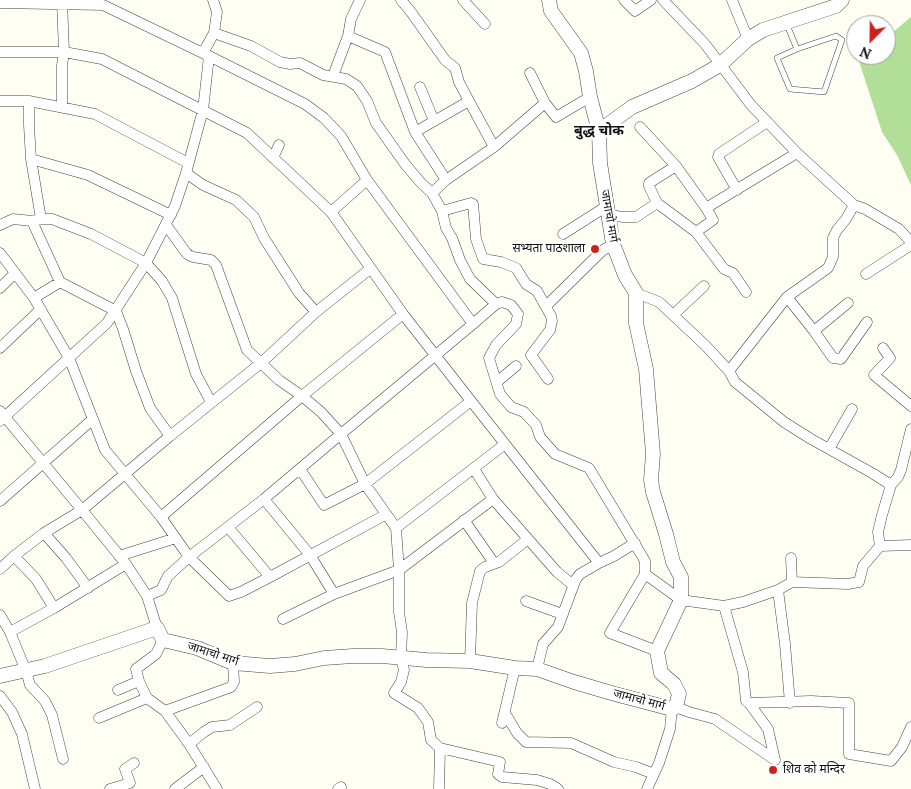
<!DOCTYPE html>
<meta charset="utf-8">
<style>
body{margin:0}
#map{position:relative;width:911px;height:789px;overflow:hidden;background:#fffef2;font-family:Lora,serif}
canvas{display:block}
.north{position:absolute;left:846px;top:15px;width:50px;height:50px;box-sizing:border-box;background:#fff;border:1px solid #9f9f9f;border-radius:50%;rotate:203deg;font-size:14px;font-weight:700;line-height:20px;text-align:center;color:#101010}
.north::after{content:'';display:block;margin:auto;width:18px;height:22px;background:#ca231d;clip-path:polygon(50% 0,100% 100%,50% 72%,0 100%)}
</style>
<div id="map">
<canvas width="911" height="789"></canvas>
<div class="north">N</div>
</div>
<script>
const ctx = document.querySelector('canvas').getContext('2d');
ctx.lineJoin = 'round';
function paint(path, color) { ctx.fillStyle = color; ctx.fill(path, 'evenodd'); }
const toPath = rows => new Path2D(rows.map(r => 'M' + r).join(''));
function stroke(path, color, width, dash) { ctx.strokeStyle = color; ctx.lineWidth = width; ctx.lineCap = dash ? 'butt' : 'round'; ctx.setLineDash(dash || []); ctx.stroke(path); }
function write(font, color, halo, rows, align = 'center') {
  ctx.font = font + ' Lora,"Noto Sans Devanagari",serif'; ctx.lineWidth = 5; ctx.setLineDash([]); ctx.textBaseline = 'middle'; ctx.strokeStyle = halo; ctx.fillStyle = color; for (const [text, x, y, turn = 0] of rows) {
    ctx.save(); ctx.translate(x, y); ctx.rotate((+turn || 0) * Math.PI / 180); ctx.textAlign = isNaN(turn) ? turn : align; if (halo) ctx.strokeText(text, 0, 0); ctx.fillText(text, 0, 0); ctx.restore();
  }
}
paint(toPath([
 [911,17,911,185,897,155,882,132,859,61,866,55,886,55,886,38]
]), '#b1df97');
const service = toPath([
 [787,25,797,49],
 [836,36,842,40,824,92,790,89,777,58,797,49,836,36]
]);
const minor = toPath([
 [62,0,64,52,62,65,62,107],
 [360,0,351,19,348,36,385,52,415,132],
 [401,0,411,12,445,60,455,68,459,82,469,101,494,147,545,103,556,117,590,97],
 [463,0,485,24],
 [624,0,635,11,651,0],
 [663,0,705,44,751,105,797,153,854,205,865,209,899,229,911,242],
 [732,0,748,39],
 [0,3,103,5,209,56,203,110,186,173,175,206,146,263,107,323,0,421],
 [214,33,251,46,280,62,290,64,300,63,323,75,346,79,357,86,367,101,376,123,405,164,421,183,432,193,442,211,471,203,473,204,476,239,483,259,501,262,516,268,526,284,537,291,551,316,552,321,550,330,531,355,548,379],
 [0,52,64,52,102,59,247,133,331,212,403,314,471,401,365,484,324,505,300,469],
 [203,53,214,33,217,12,213,0],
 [209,56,305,104,324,118,341,136,367,180,473,324,341,434,365,484,396,528,399,570,399,612,402,632,401,658,404,670,401,682,394,693,418,708,428,722,431,740,440,748,439,789],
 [530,73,545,103],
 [333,76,348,36],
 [420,87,434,121],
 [0,101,29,101,29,125,31,159,41,219],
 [29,101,95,114,188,163],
 [640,127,676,166,706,208,713,220,696,232],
 [273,158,279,145],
 [31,159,88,175,171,215],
 [676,166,649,183,649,186,657,203,696,232,724,269,733,273,746,292],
 [186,173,203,185,236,200,254,217,264,238,299,293,316,312],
 [446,180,415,132,469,101],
 [737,190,718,157,719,154,767,122],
 [432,193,446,180,494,147],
 [706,208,797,153],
 [442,211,446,228,452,238,460,260,470,279,496,304],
 [331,212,367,180],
 [609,214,622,217,636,217,657,203],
 [32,221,60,282],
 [0,225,13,219,32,221,41,219,52,219,91,234,146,263,162,281,172,298,196,374,211,402],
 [563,234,607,206],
 [0,253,34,298,69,358,105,450,161,517,189,557,229,596,241,592,270,577,385,515],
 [866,274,911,245],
 [0,288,15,273],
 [636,293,659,302,705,345,729,371,735,382,784,422,811,439,872,473,891,485],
 [787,297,814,331,848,303],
 [34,298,60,282,116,311,123,329,136,371,150,408,170,436],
 [546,306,602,251,613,244],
 [673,315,704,286],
 [473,324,496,304,502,302,511,305,518,314,516,324,496,345,489,358,500,394,511,407,524,412,536,425,540,437,555,454,589,468,645,561,645,574],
 [814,331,833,358,841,359,867,322],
 [0,348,41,309],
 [883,348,890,358,874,375,911,406],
 [729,371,787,297,828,268,833,257,833,238,837,230,846,219,854,205],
 [497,382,516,366],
 [0,411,82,510,44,533,14,556],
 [505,444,599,563],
 [829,449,852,409],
 [474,469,493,499,557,572,573,585],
 [264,499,310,555,334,594],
 [0,501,93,419],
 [161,517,302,396,403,314],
 [464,520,494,563],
 [228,527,270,577],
 [396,528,505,444,471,401],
 [44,533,66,558,88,588],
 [880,546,878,532,882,515,891,485,898,477,901,470,911,429],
 [119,556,176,538],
 [791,558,792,582],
 [126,564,82,510,170,436,261,363,316,312,370,269],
 [0,569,14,556,36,579,54,608,126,564,147,596,157,628],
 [778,590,785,644,790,703],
 [147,596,161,590,168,576,189,557,264,499,341,434,321,412,302,396,279,380,247,350,216,265,211,260,193,257,187,254,166,225],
 [526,601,562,614],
 [724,606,743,672,746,701,749,703,811,701,849,703,849,754,891,761,902,747,911,727],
 [0,615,10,632,26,671,30,685,45,701,52,715,63,759],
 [283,619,334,594,399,570,493,499],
 [10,632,54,608],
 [163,640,156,654,136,669,139,681,147,698,165,711,189,744,217,789],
 [657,651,610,633,645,574,681,600,724,606,743,602,778,590,792,582,848,584,859,582,863,566,880,546,911,545],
 [470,661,472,603,480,571,485,567,499,562,528,539],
 [537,669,543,644,558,627,576,579,580,574,599,563,614,556,635,543],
 [118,690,139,681],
 [0,696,12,712,22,734,35,789],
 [749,703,768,729,775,760],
 [676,707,689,712,715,719,775,760],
 [165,711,231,687,234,682,233,663],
 [505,713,517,733,526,742,571,743,614,762,636,767,654,774],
 [99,718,147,698],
 [502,723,515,668],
 [189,744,204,732,212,727,230,725,257,707],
 [440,748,500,762,498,774,502,777,537,780,550,784,558,789],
 [110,789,130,783,125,769,134,763],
 [175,789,204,767],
 [338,789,341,787],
 [647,789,659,763,670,729,672,709]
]);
const tertiary = toPath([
 [599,131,632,107,692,81,720,65,748,39,763,30,836,6,842,0],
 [0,676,45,666,157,628,163,640,197,648,233,663,270,666,295,664,324,658,353,656,382,656,426,660,470,661,515,668,537,669,574,682,615,694,672,709,676,707,679,694,674,684,661,673,657,651,681,600,681,577,673,562,666,534,653,492,651,480,653,454,646,369,636,323,636,293,625,275,613,244,600,163,599,131,590,97,586,71,581,53,551,11,549,0]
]);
stroke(service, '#434343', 6);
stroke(minor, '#434343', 11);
stroke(tertiary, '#434343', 15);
stroke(service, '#fff', 5);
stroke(minor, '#fff', 10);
stroke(tertiary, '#fff', 14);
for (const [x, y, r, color] of [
 [595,249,5,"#ca231d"],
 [773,770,5,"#ca231d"]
]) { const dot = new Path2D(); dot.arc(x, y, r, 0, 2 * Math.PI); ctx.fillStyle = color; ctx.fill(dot); stroke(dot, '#fff', 2); }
write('12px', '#101010', '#fff', [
 ["जामाचो मार्ग",609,216,80],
 ["जामाचो मार्ग",213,654,18],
 ["जामाचो मार्ग",639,700,15]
]);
write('12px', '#101010', '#fff', [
 ["सभ्यता पाठशाला",585,249],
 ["शिव को मन्दिर",783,770,"left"]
], 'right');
write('bold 14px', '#101010', '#fff', [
 ["बुद्ध चोक",599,131]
]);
</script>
